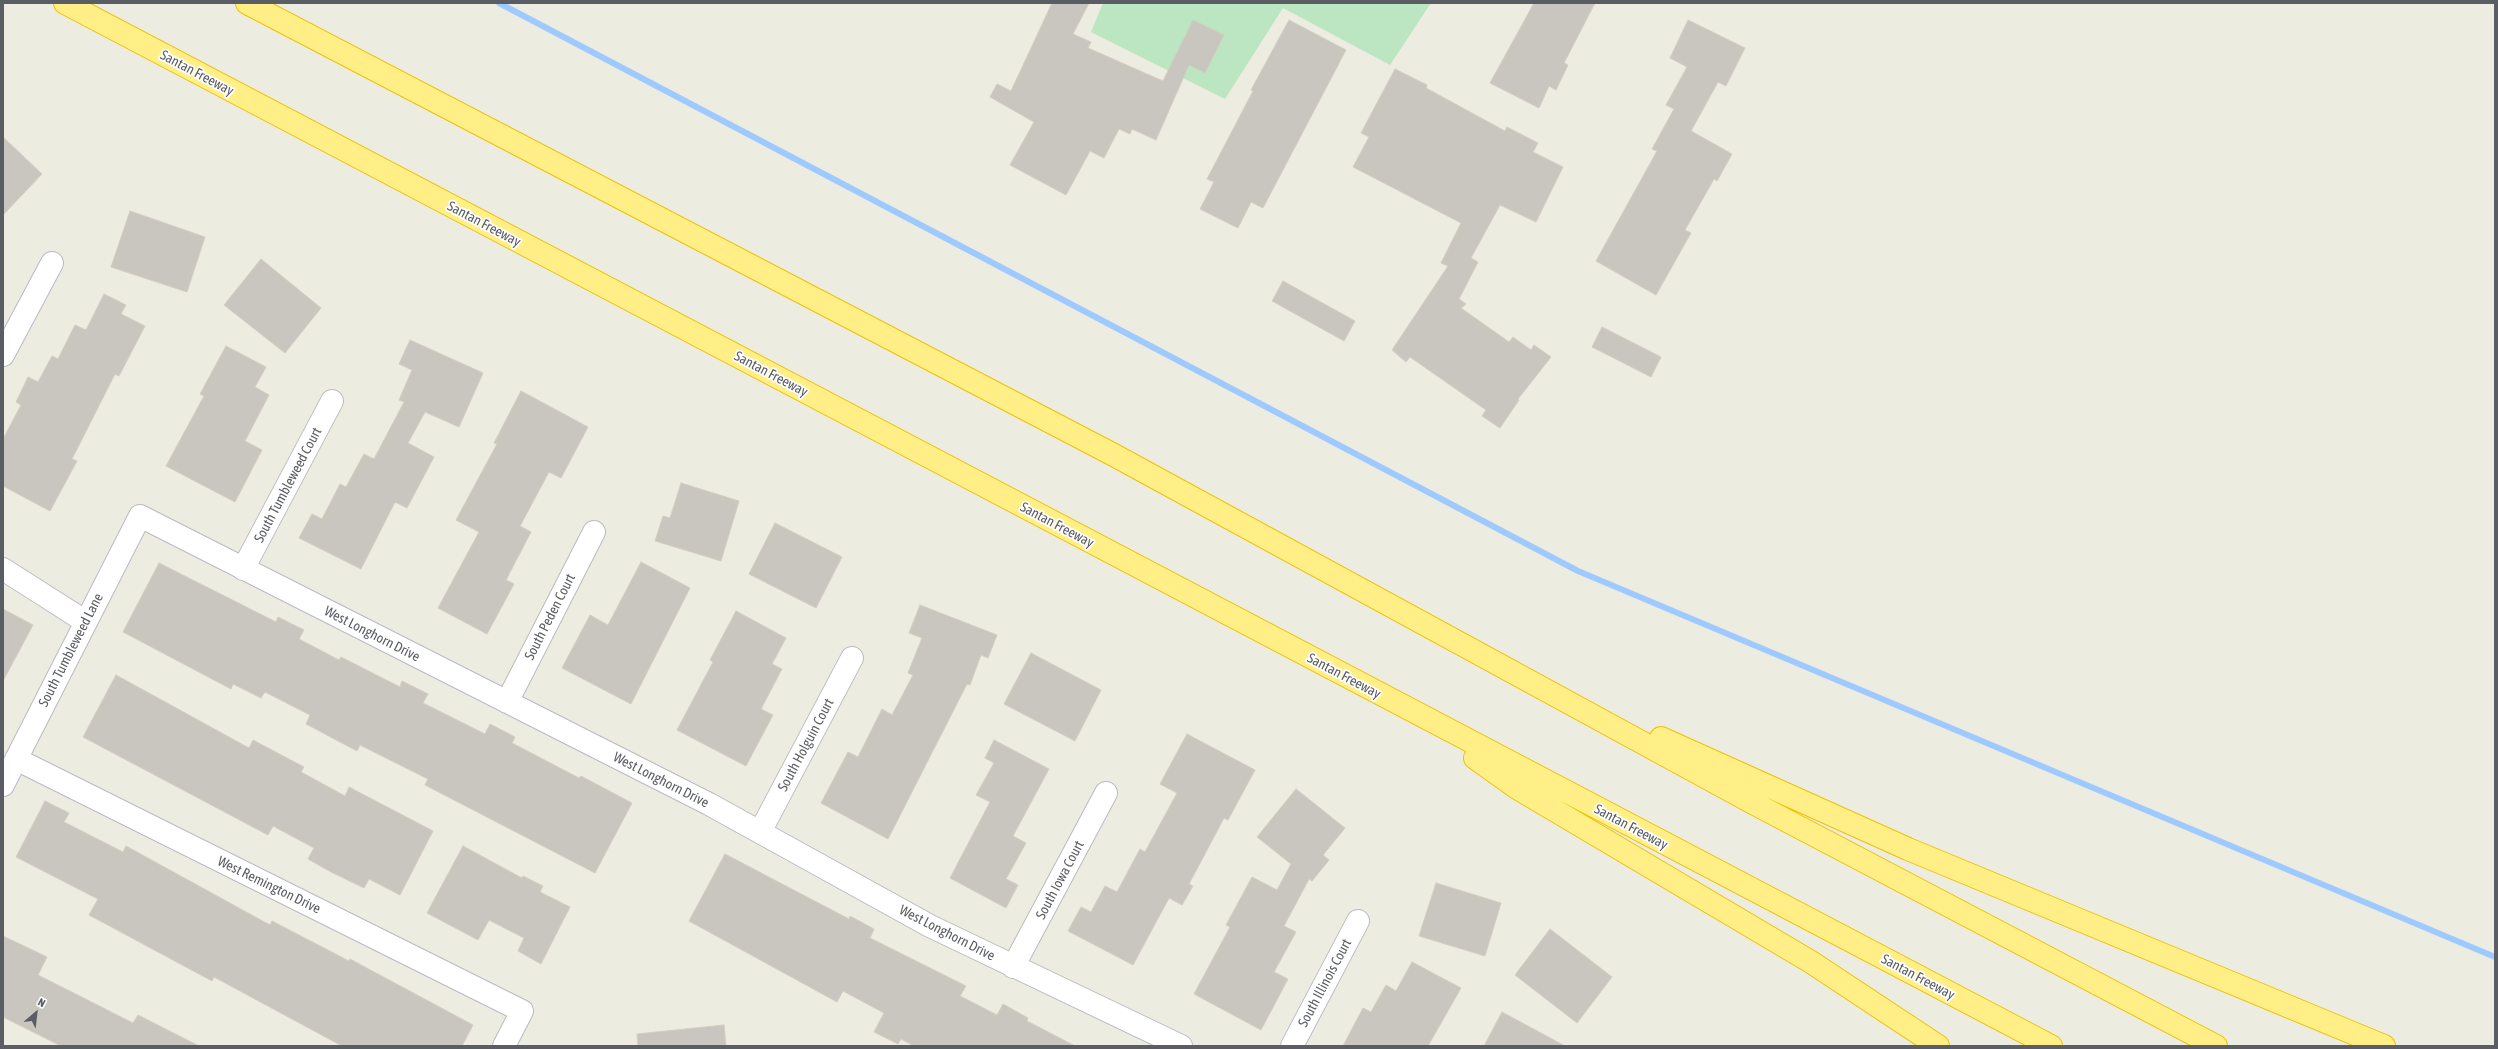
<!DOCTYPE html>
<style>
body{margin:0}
#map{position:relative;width:2498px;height:1049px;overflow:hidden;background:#edece1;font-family:"Asap Condensed",sans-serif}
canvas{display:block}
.frame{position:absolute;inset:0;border:4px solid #5a5d63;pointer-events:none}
.north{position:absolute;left:16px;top:993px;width:40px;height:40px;-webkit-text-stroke:3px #fff;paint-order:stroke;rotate:28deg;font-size:11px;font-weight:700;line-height:16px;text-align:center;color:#5a5d63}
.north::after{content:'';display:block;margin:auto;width:14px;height:18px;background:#5a5d63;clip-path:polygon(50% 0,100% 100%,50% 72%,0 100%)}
</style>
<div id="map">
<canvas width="2498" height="1049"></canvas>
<div class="frame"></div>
<div class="north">N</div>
</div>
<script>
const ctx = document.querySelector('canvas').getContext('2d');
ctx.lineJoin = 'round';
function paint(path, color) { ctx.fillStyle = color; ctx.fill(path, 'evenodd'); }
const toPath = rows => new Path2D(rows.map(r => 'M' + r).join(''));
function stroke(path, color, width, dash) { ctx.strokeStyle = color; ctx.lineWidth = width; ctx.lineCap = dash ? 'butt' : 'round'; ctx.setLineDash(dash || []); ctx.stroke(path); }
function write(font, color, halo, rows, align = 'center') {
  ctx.font = font + ' "Asap Condensed",sans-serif'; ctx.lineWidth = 3.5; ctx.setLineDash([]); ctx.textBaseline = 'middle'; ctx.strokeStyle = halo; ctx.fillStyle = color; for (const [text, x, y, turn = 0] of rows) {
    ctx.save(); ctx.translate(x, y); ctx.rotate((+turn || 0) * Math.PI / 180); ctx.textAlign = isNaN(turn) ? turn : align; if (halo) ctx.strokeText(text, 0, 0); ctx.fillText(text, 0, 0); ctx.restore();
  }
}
paint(toPath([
 [1103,3,1431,3,1390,65,1283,8,1225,99,1091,32]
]), '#bce6c1');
stroke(toPath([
 [499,3,1578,571,2495,957]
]), '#9fcaff', 6);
const building = toPath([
 [1052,3,1089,3,1073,34,1091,42,1088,48,1163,81,1193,20,1224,35,1205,73,1189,65,1156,140,1132,129,1130,134,1119,129,1104,158,1090,151,1066,195,1010,165,1034,122,990,97,997,84,1011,91,1052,3],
 [1534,3,1595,3,1564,63,1568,65,1556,90,1549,86,1539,108,1490,83,1534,3],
 [1289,20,1346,50,1263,208,1251,202,1238,228,1200,209,1214,182,1207,179,1253,91,1251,90,1289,20],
 [1688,20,1745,48,1726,86,1718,82,1691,131,1732,154,1717,181,1714,179,1685,230,1691,233,1656,295,1596,261,1657,151,1652,149,1674,109,1666,105,1687,67,1670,58,1688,20],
 [1395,69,1427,85,1426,88,1505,131,1507,127,1538,143,1533,152,1563,167,1536,222,1500,205,1471,258,1478,262,1459,299,1466,304,1461,308,1509,342,1513,337,1531,350,1534,345,1551,357,1518,399,1519,400,1500,428,1482,416,1486,410,1410,357,1406,362,1392,350,1448,266,1441,263,1461,223,1353,167,1369,137,1361,133,1395,69],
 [3,137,42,174,3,215,3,137],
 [130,211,205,237,187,292,111,267,130,211],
 [261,259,321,308,285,353,224,305,261,259],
 [1283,281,1355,321,1344,341,1272,301,1283,281],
 [104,294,126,305,121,314,145,326,119,376,115,374,72,459,77,461,50,511,3,486,3,439,21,405,16,402,28,377,38,382,52,356,58,359,75,325,86,330,104,294],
 [1602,327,1661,357,1651,377,1592,347,1602,327],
 [410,340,483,373,459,427,425,412,408,443,434,457,407,508,395,502,361,569,299,538,312,514,322,519,340,484,346,487,364,454,374,459,404,402,399,400,412,370,399,364,410,340],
 [226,346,266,367,255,387,269,395,245,441,262,450,235,502,166,466,204,396,200,394,226,346],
 [521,391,588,427,561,478,549,472,520,526,531,532,506,580,514,584,487,634,438,608,479,532,456,520,497,444,494,443,521,391],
 [681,483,739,501,721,561,655,541,663,516,670,518,681,483],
 [775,523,842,557,816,608,749,574,775,523],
 [641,562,690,588,631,704,562,668,590,615,608,625,641,562],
 [159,563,276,622,278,617,304,630,299,639,339,660,341,657,400,687,402,681,428,694,423,703,485,734,490,724,515,737,512,743,579,778,581,776,632,803,595,873,425,785,428,779,360,745,357,751,306,724,310,715,265,692,261,698,233,684,231,689,123,632,159,563],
 [920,605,997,635,988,658,981,655,970,685,967,684,888,839,821,803,848,752,858,757,882,709,892,715,913,675,908,673,922,638,909,633,920,605],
 [3,609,33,625,3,681,3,609],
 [736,611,786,638,772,664,782,669,761,709,773,715,746,766,677,730,713,662,710,660,736,611],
 [1031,653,1101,690,1075,741,1004,704,1031,653],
 [116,675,249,748,253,740,304,767,301,772,345,796,349,787,433,831,400,895,369,879,364,888,331,872,308,859,314,848,273,826,268,835,83,737,116,675],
 [1187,734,1255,770,1228,820,1224,818,1189,884,1193,886,1182,905,1169,898,1133,965,1068,931,1081,907,1091,912,1105,886,1117,892,1140,849,1145,852,1177,793,1160,784,1187,734],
 [994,740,1049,769,1013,836,1026,843,1006,879,1018,885,1006,908,950,878,990,802,976,795,994,763,985,758,994,740],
 [1296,789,1345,828,1323,855,1329,860,1312,881,1309,879,1284,926,1296,932,1274,972,1288,979,1261,1030,1194,994,1230,927,1226,925,1252,877,1277,890,1291,864,1257,837,1296,789],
 [45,801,69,813,64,822,123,852,126,846,270,925,272,921,349,961,350,959,473,1025,462,1046,342,1046,214,977,212,981,89,915,98,899,16,857,45,801],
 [463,846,522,878,523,876,543,886,540,892,570,907,541,964,518,951,524,938,489,920,478,940,427,913,463,846],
 [725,854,849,919,850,916,874,929,870,938,966,986,960,996,997,1015,1003,1004,1028,1018,1027,1021,1075,1046,914,1046,901,1039,898,1044,874,1032,884,1013,843,991,837,1002,689,921,725,854],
 [1436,883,1501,903,1485,956,1419,936,1436,883],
 [1550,929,1612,977,1577,1023,1515,975,1550,929],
 [3,936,47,957,38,975,133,1023,138,1015,199,1046,61,1046,3,1017,3,936],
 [1412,962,1461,988,1428,1046,1343,1046,1363,1008,1371,1012,1386,985,1396,991,1412,962],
 [1502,1012,1565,1046,1484,1046,1502,1012],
 [724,1025,726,1046,638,1046,637,1034,724,1025]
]);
paint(building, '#c8c6be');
stroke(building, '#d2cebf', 1);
const minor = toPath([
 [3,355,52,263],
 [3,569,86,622],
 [243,569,332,401],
 [507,702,594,532],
 [16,759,522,1011,504,1046],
 [3,785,140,516,709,804,930,926,1181,1046],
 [760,832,852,658],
 [1013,967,1106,793],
 [1292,1046,1358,921]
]);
const highway = toPath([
 [65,3,2051,1046],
 [247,3,1112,454,1755,804,2216,1046],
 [1661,738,1908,849,2384,1046],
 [1475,758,1517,788,1811,962,1938,1046]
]);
stroke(minor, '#b9bbc1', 24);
stroke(highway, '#eec100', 24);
stroke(minor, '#fff', 22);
stroke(highway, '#ffef86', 22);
write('14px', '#5a5d63', '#fff', [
 ["Santan Freeway",197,73,28],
 ["Santan Freeway",484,224,28],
 ["Santan Freeway",771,374,28],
 ["South Tumbleweed Court",288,485,-62],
 ["Santan Freeway",1057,525,28],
 ["South Peden Court",550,617,-63],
 ["West Longhorn Drive",372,634,27],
 ["South Tumbleweed Lane",71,650,-63],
 ["Santan Freeway",1344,676,28],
 ["South Holguin Court",806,745,-62],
 ["West Longhorn Drive",661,780,27],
 ["Santan Freeway",1631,827,28],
 ["South Iowa Court",1060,880,-62],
 ["West Remington Drive",269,885,26],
 ["West Longhorn Drive",947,933,27],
 ["Santan Freeway",1918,977,28],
 ["South Illinois Court",1325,983,-62]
]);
</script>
